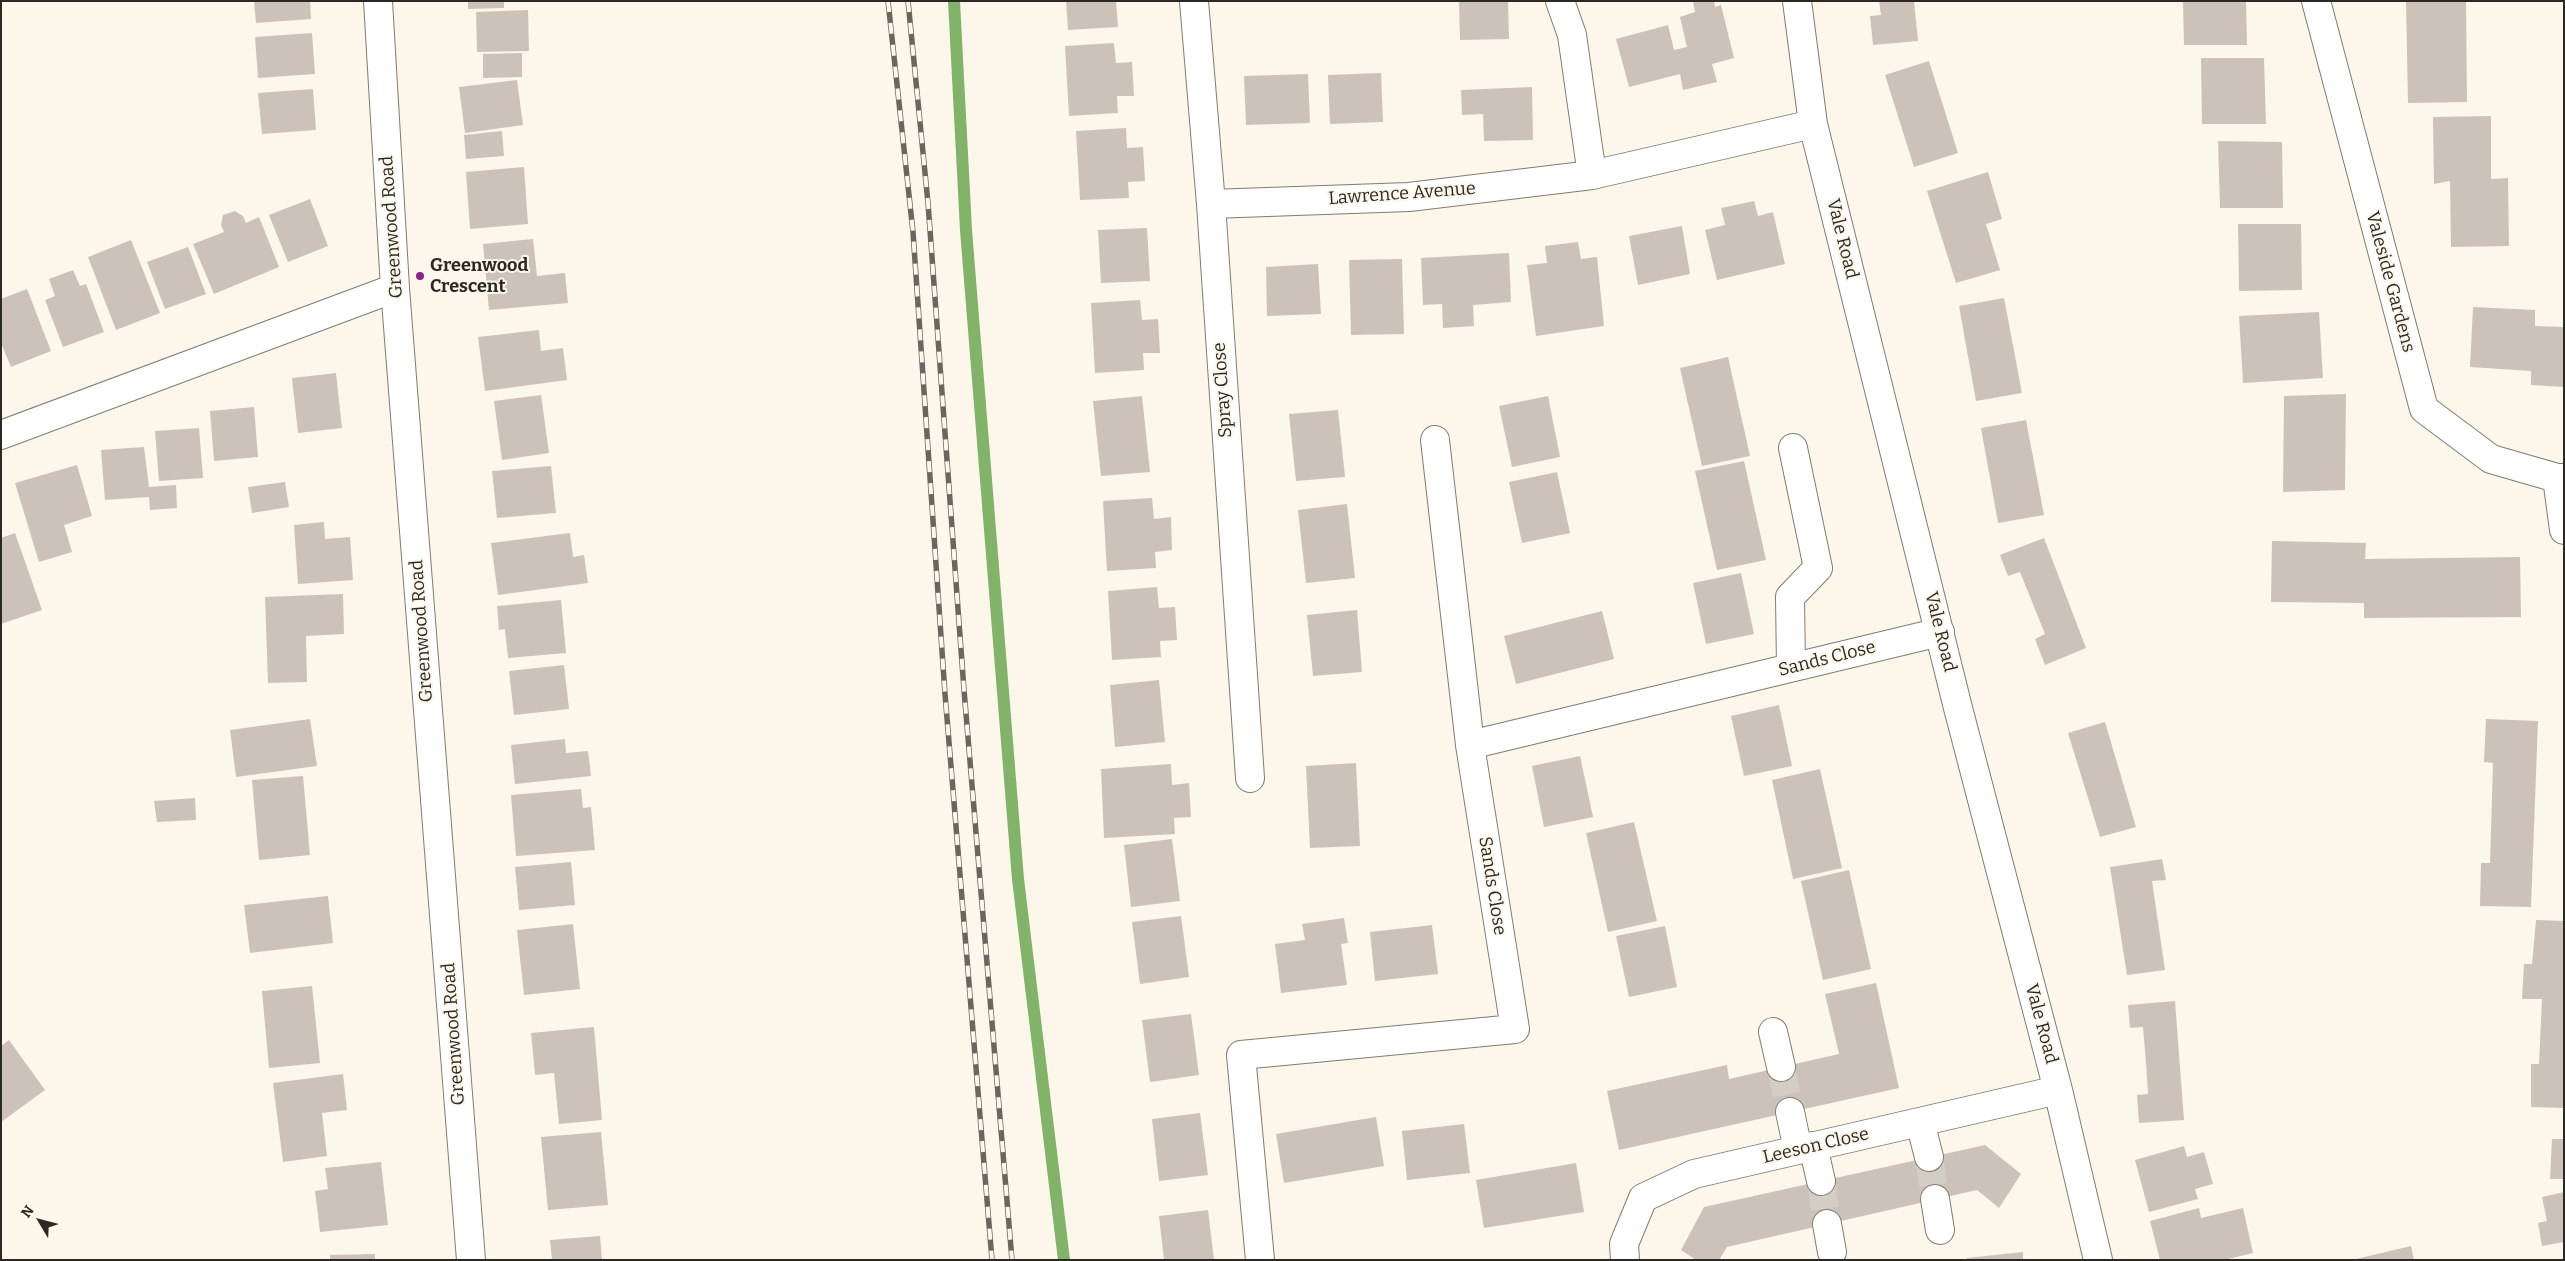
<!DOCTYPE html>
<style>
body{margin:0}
#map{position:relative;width:2565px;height:1261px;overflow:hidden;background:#fdf7eb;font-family:Bitter,serif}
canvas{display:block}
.frame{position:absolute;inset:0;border:2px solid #2b2924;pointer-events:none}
.north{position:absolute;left:15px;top:1196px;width:50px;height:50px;-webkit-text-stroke:4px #fdf7eb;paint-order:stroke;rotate:307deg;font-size:14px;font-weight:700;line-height:20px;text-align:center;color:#2b2924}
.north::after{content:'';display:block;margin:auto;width:18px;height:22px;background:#2b2924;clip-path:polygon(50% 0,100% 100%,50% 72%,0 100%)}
</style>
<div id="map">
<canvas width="2565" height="1261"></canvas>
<div class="frame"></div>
<div class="north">N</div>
</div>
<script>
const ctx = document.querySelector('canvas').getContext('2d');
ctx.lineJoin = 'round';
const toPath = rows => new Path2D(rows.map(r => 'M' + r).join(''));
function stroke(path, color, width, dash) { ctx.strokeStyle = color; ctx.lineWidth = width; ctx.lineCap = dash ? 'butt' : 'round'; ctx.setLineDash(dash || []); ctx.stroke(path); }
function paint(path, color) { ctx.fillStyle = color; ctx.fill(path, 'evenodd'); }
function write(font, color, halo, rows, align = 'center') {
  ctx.font = font + ' Bitter,serif'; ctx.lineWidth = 4; ctx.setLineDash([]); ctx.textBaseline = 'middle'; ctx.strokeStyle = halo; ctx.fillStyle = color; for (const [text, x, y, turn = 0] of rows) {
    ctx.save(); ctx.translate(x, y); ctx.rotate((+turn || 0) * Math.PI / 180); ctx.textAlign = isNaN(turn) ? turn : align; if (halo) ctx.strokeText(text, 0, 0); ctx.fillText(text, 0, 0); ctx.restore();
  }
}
stroke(toPath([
 [954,1,966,230,1018,879,1064,1260]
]), '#81b368', 12);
paint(toPath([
 [254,1,310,1,311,19,256,23],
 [468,1,504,1,504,8,468,9],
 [1066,1,1116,1,1118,27,1068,30],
 [1459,1,1508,1,1509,39,1460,40],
 [1693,1,1714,1,1715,7,1721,5,1734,58,1712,64,1717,82,1683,90,1680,74,1629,87,1616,39,1668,25,1674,50,1687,47,1680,17,1695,12],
 [1879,1,1914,1,1918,41,1873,45,1870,16,1881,15],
 [2183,1,2246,1,2247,45,2184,45],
 [2406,1,2466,1,2467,102,2408,103],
 [528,10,529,51,477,52,476,12],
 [312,33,315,74,258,78,255,37],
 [1114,43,1116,63,1132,62,1134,96,1117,96,1118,113,1069,116,1065,46],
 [522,53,522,77,483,78,483,54],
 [2201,58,2264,58,2266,124,2202,124],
 [1929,61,1958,153,1914,167,1885,75],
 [1381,73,1383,122,1330,124,1328,75],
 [1308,74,1310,123,1246,125,1244,76],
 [517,80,523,125,465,133,459,87],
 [1532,87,1533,140,1484,141,1483,114,1462,115,1461,90],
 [313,89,316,130,262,134,258,93],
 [2491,116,2491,179,2508,178,2509,246,2451,247,2450,181,2434,184,2433,117],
 [1126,128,1127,148,1143,147,1145,181,1128,182,1129,198,1080,200,1076,131],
 [502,131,504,156,466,159,464,135],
 [2218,141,2282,142,2283,208,2220,208],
 [524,167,528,224,470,229,466,172],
 [1988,172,2002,219,1986,224,2000,270,1956,283,1927,191],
 [310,199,328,246,288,262,269,215],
 [1754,201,1758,216,1773,212,1785,264,1717,280,1705,230,1725,225,1721,208],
 [235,211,243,216,246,223,259,217,279,267,214,294,193,244,224,232,221,225,223,215],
 [2238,224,2301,224,2302,290,2239,291],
 [1682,226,1690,274,1638,285,1629,236],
 [1147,228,1150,281,1101,283,1098,230],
 [533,239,537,276,565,273,568,303,489,310,483,244],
 [131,240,160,313,116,330,88,257],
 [1578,242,1581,259,1597,257,1604,326,1536,336,1527,265,1547,263,1545,246],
 [188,247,206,294,165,309,147,262],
 [1509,253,1511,302,1473,305,1474,326,1443,328,1442,304,1423,305,1421,258],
 [1402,259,1404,334,1351,335,1349,260],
 [1318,264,1321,314,1267,316,1266,267],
 [73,270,80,286,86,284,104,332,63,347,45,300,55,296,49,279],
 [27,289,51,351,11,367,1,343,1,299],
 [2004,298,2022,393,1976,401,1959,306],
 [1140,300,1142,320,1158,319,1160,353,1143,353,1144,370,1095,373,1091,303],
 [2473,307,2535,310,2535,326,2564,327,2564,387,2531,385,2531,371,2470,367],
 [2319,312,2323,378,2243,383,2239,316],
 [539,330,541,351,563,348,567,380,485,391,478,337],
 [1728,357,1750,456,1702,466,1680,368],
 [336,373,342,428,298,433,292,378],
 [2346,394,2345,490,2283,492,2284,396],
 [541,395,549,453,502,460,494,401],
 [1142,396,1150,472,1101,476,1093,401],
 [1548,396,1560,457,1512,467,1499,406],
 [254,407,258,457,214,461,210,411],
 [1338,410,1345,477,1296,481,1289,414],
 [2026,420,2044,515,1998,523,1981,428],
 [199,428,203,478,159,481,155,431],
 [144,447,149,487,176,485,177,508,150,510,149,497,105,500,101,450],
 [1744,461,1766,560,1717,570,1695,471],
 [77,465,92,516,64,525,72,552,39,562,15,483],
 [551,466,556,513,497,518,492,471],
 [1557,472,1570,533,1522,543,1509,482],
 [285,482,289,507,252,513,248,487],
 [1152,498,1154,519,1171,517,1172,550,1155,552,1156,568,1107,571,1103,501],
 [1347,504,1355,578,1306,583,1298,510],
 [324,522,325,539,350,537,353,580,298,584,294,525],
 [15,533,42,610,1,624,1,538],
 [570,533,573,557,584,555,588,583,498,595,491,543],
 [2044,538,2086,648,2045,665,2035,639,2045,634,2020,572,2008,576,2000,555],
 [2272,541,2366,543,2365,559,2520,557,2521,617,2364,618,2364,603,2271,602],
 [1741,573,1754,634,1706,644,1693,583],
 [1157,587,1159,608,1175,607,1177,640,1160,641,1161,657,1112,660,1108,591],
 [343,594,344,634,306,636,307,682,268,683,265,597],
 [561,600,566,653,508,658,505,629,499,630,497,606],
 [1357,610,1362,672,1313,676,1307,615],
 [1602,611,1614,659,1516,684,1504,636],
 [564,665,569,709,514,715,509,671],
 [1159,680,1165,742,1115,747,1110,685],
 [1779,705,1792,766,1744,776,1731,716],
 [310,719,317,766,236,777,230,730],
 [2486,719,2538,721,2531,907,2480,906,2481,863,2490,863,2493,763,2484,762],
 [2105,722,2136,827,2100,837,2068,733],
 [565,739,566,753,588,751,591,776,515,784,511,745],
 [1580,756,1593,817,1544,827,1532,766],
 [1356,763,1360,846,1310,848,1306,766],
 [1171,764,1172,785,1189,783,1191,817,1174,818,1175,834,1104,838,1101,769],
 [1820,769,1842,868,1793,879,1772,780],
 [303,776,310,855,259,860,252,780],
 [581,789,583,808,591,807,595,850,516,856,511,795],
 [195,798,196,820,157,822,154,801],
 [1634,822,1657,921,1608,932,1586,833],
 [1172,839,1180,901,1131,907,1124,845],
 [2162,859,2166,880,2152,881,2165,970,2127,975,2110,867],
 [571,862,575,905,519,910,515,867],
 [1849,870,1871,969,1823,980,1801,881],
 [328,896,333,943,250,953,244,905],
 [1181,916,1189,977,1140,984,1132,922],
 [1344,918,1348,943,1341,944,1347,985,1281,993,1275,944,1305,940,1302,924],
 [2536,920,2564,921,2564,1108,2531,1107,2531,1064,2539,1064,2542,999,2522,999,2524,964,2532,964],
 [573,924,580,989,524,995,517,930],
 [1432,925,1438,974,1375,981,1370,932],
 [1665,926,1677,987,1629,997,1616,936],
 [1876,983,1899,1088,1619,1150,1607,1091,1727,1065,1729,1079,1839,1054,1825,994],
 [312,986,320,1063,269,1068,262,991],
 [2175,1001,2184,1120,2139,1123,2137,1095,2148,1094,2146,1063,2143,1027,2130,1028,2128,1005],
 [1191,1014,1199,1075,1150,1082,1142,1020],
 [594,1027,602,1120,559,1124,554,1073,535,1075,531,1033],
 [9,1040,45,1090,1,1122,1,1046],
 [343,1074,347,1110,322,1113,327,1156,283,1162,273,1083],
 [1200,1113,1208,1175,1159,1181,1152,1119],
 [1376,1117,1384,1166,1284,1183,1276,1134],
 [1464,1124,1470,1173,1407,1180,1402,1131],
 [601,1132,608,1205,548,1210,541,1137],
 [2552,1139,2564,1139,2564,1179,2550,1179],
 [1985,1145,2021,1174,1999,1208,1977,1190,1727,1247,1719,1260,1696,1260,1681,1250,1704,1207],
 [2184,1146,2187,1157,2204,1152,2213,1184,2195,1189,2198,1199,2149,1212,2135,1160],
 [381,1162,388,1225,320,1232,315,1191,328,1189,325,1168],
 [1576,1163,1584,1212,1484,1228,1476,1180],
 [2564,1192,2564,1242,2542,1246,2538,1223,2547,1221,2542,1197],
 [2199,1208,2201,1218,2243,1208,2253,1253,2224,1260,2160,1260,2150,1221],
 [1208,1210,1214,1260,1164,1260,1159,1216],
 [600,1236,602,1260,552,1260,550,1240],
 [2411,1246,2414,1260,2356,1260,2356,1259],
 [2023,1252,2023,1260,1967,1260,1967,1258],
 [375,1254,375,1260,330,1260,330,1255]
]), '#ccc2b9');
stroke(toPath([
 [1781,1067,1790,1112],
 [1929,1157,1935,1199],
 [1821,1181,1827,1224]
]), '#d3cec3', 28, [28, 14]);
const minor = toPath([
 [378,1,395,288,471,1260],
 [1194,1,1211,204,1250,778],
 [1560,1,1572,35,1592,175],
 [1797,1,1813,124,1958,708,2058,1090,2098,1260],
 [2316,1,2424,409,2491,459,2557,478,2564,478],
 [1211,204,1409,197,1592,175,1813,124],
 [1,435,395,288],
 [1435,440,1470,745],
 [2557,478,2564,530],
 [1791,667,1790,597,1818,568,1793,448],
 [1773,1032,1781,1067],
 [1790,1112,1798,1150],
 [1920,1122,1929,1157],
 [1813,1146,1821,1181],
 [1935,1199,1940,1230],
 [1827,1224,1832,1252],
 [1260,1260,1241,1055,1515,1029,1470,745,1940,632],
 [1625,1260,1624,1244,1643,1198,1694,1174,2058,1090]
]);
stroke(minor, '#807c71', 30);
stroke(minor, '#fff', 28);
const rail = toPath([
 [888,1,913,232,945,694,992,1260],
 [908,1,928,203,964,690,1012,1260]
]);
stroke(rail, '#6a665f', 5.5);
stroke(rail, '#fdf7eb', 4, [11]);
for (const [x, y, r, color] of [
 [420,276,5,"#88228a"]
]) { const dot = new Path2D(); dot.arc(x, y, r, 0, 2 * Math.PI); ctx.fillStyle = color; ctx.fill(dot); stroke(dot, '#fdf7eb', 2); }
write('18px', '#2b2924', '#fdf7eb', [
 ["Lawrence Avenue",1402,194,-4],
 ["Greenwood Road",392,227,-94],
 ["Vale Road",1842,239,76],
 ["Valeside Gardens",2390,282,75],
 ["Spray Close",1223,390,-94],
 ["Greenwood Road",422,631,-94],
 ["Vale Road",1940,632,76],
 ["Sands Close",1827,659,-14],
 ["Sands Close",1492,886,81],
 ["Vale Road",2041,1024,75],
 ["Greenwood Road",454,1034,-94],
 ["Leeson Close",1816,1146,-13]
]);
write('bold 18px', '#2b2924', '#fdf7eb', [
 ["Greenwood",430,266],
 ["Crescent",430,287]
], 'left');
</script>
